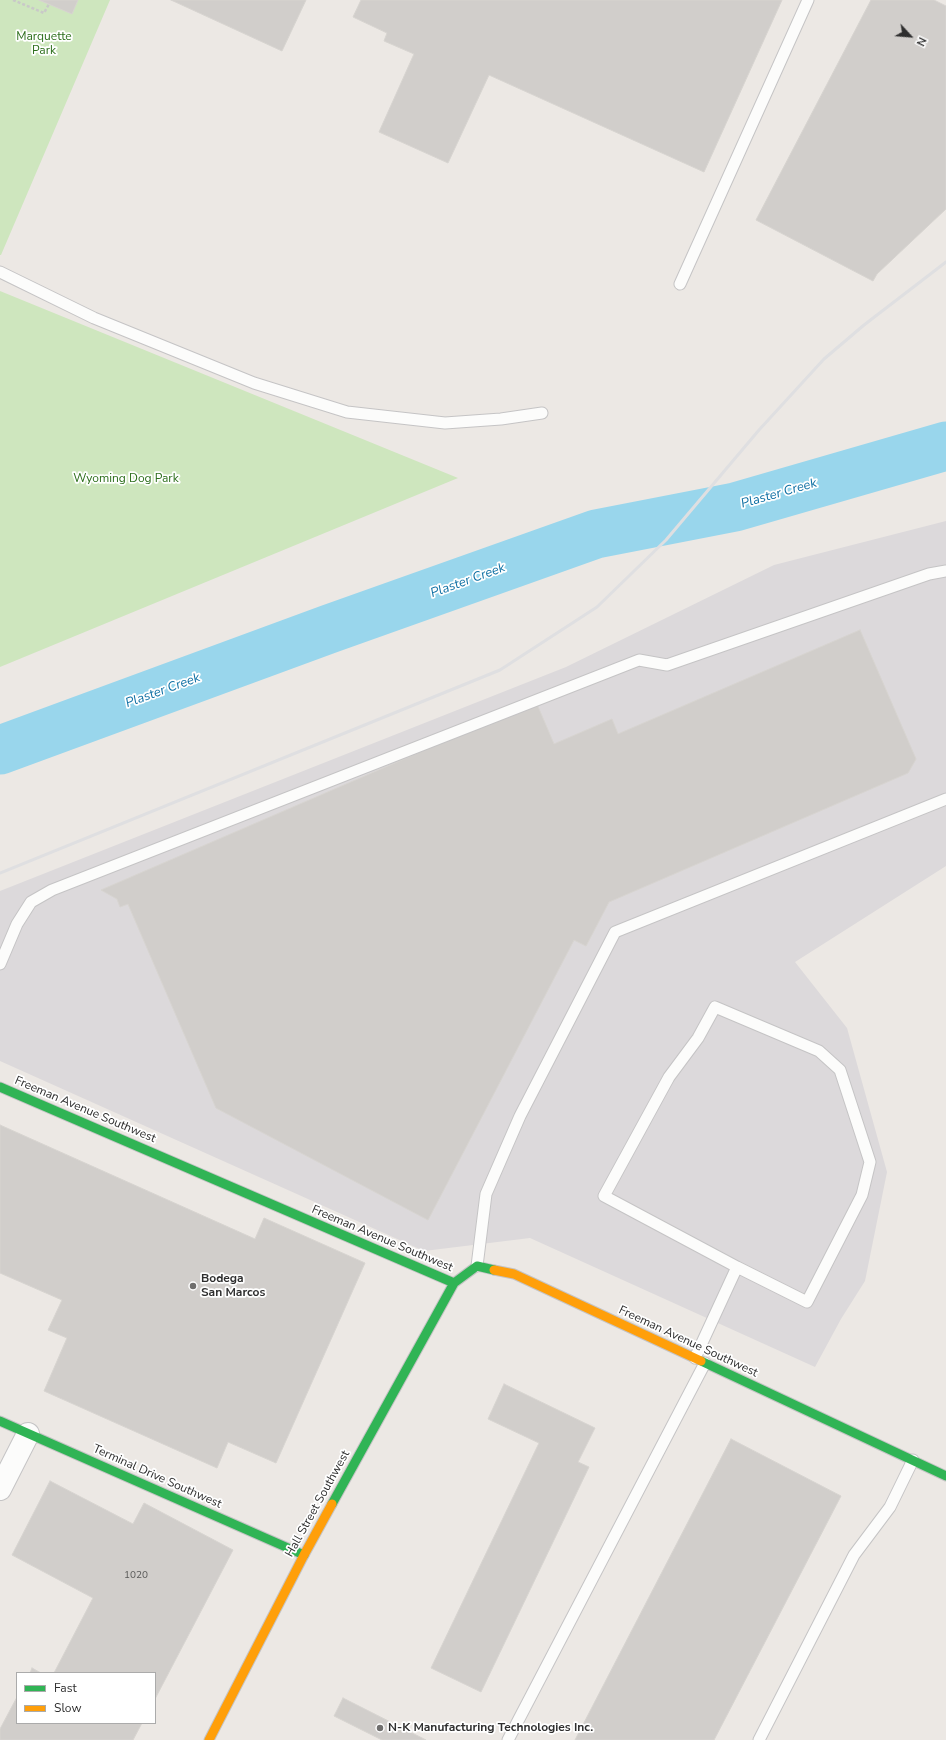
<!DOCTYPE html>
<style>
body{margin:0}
#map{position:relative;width:946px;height:1740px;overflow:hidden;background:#ece8e4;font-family:"Nunito Sans",sans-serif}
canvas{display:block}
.legend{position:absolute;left:16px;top:1672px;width:140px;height:52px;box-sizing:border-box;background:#fff;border:1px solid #ababab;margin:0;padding:5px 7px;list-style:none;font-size:12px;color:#2e2e2e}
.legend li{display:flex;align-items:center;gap:8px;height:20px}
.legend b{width:20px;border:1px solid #ababab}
.north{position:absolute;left:890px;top:16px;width:40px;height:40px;-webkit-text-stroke:3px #fff;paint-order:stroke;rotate:116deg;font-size:11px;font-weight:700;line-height:16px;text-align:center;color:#2e2e2e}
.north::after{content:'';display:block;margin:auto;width:14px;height:18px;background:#2e2e2e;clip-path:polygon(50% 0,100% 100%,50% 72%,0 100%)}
</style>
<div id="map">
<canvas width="946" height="1740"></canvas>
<ul class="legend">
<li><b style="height:5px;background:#30b455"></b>Fast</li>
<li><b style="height:5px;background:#ff9f0a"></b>Slow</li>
</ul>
<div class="north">N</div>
</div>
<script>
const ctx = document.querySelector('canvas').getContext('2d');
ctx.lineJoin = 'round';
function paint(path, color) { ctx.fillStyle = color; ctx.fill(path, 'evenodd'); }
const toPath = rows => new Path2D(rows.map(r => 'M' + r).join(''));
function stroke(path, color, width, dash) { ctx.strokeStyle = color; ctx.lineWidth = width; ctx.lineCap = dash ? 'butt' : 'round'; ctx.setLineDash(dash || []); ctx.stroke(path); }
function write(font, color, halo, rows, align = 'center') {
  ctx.font = font + ' "Nunito Sans",sans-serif'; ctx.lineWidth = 3.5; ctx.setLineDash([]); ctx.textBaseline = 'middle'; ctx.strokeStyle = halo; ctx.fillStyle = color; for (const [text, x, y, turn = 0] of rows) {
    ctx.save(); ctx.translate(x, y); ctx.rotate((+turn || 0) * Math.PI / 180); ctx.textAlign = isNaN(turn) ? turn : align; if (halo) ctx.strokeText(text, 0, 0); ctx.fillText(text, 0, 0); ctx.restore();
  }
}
paint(toPath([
 [946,521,946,866,795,962,847,1028,887,1172,865,1281,841,1319,815,1367,530,1238,424,1251,0,1061,0,891,566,667,774,565]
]), '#dcd9db');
paint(toPath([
 [0,0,110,0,1,255,0,255],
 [0,291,458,478,0,667]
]), '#cee6be');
stroke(toPath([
 [0,750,329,629,596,534,735,507,946,446]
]), '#99d6ec', 49);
const building = toPath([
 [39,0,78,0,72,14,39,0],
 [171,0,306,0,282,51,171,0],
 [361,0,782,0,704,172,489,75,448,163,379,132,414,54,384,41,387,33,353,17,361,0],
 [871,0,934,0,946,6,946,209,877,274,873,281,756,220,871,0],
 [860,630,916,759,908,773,609,902,586,946,574,940,428,1220,216,1108,128,904,120,907,117,899,101,890,536,702,554,744,612,719,618,734,860,630],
 [0,1125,255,1239,264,1218,365,1263,276,1463,228,1442,217,1468,44,1391,67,1338,48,1330,62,1300,0,1273,0,1125],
 [504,1384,595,1428,578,1462,589,1467,481,1692,431,1668,539,1443,488,1419,504,1384],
 [731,1439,841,1496,714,1740,575,1740,731,1439],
 [50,1481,133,1524,144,1503,233,1550,155,1699,155,1673,54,1673,93,1598,12,1555,50,1481],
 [32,1668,41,1673,30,1673,32,1668],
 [17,1697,17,1723,142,1723,133,1740,0,1740,0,1729,17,1697],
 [343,1698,426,1740,382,1740,334,1716,343,1698]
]);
paint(building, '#d1cecb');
stroke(building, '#d7d4d0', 1);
const lane = toPath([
 [0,272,94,318,254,383,347,412,445,423,501,419,542,413],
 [680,284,808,0],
 [0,964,17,924,31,902,52,890,639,660,667,665,929,574,946,571],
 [477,1266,486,1194,520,1116,615,932,946,799],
 [695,1358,737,1267,807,1302,862,1195,870,1162,840,1070,819,1051,715,1007,698,1038,669,1077,604,1196,737,1267],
 [508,1740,705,1363],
 [759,1740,854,1555,890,1507,913,1460]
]);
const street = toPath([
 [0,1489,28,1434]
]);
const fast = toPath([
 [0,1087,454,1283],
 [701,1361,946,1476],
 [0,1421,304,1555],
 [332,1504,454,1283,477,1266,494,1270]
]);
const slow = toPath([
 [494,1270,514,1274,701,1361],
 [209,1740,304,1555,332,1504]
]);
stroke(lane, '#c5c4c5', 13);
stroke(street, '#c5c4c5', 24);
stroke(fast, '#c5c4c5', 11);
stroke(slow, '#c5c4c5', 11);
stroke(toPath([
 [13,0,44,13,49,4]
]), '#c9c9c8', 2.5, [3, 2]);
stroke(lane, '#fcfcfb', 11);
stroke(street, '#fcfcfb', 22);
stroke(fast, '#30b455', 9);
stroke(slow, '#ff9f0a', 9);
stroke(toPath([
 [0,873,500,670,597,607,666,540,759,430,824,359,864,325,946,262]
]), '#dfdfe1', 3);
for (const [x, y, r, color] of [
 [193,1286,4,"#706f6e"],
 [380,1728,4,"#706f6e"]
]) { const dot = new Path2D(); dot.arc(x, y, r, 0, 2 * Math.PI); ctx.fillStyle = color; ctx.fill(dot); stroke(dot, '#fff', 1.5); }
write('10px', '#585857', null, [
 ["1020",136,1576]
]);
write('12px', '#2c6e1b', '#fff', [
 ["Marquette",44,37],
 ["Park",44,51],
 ["Wyoming Dog Park",126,479]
]);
write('12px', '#2e2e2e', '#fff', [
 ["Freeman Avenue Southwest",85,1110,23],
 ["Freeman Avenue Southwest",382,1239,23],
 ["Freeman Avenue Southwest",688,1342,25],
 ["Terminal Drive Southwest",157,1477,24],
 ["Hall Street Southwest",318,1504,-61]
]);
write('bold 12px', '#2e2e2e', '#fff', [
 ["Bodega",201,1279],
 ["San Marcos",201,1293],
 ["N-K Manufacturing Technologies Inc.",388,1728]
], 'left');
write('italic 13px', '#0d6fa3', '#fff', [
 ["Plaster Creek",779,494,-16],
 ["Plaster Creek",468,581,-20],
 ["Plaster Creek",163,691,-20]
]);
</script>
